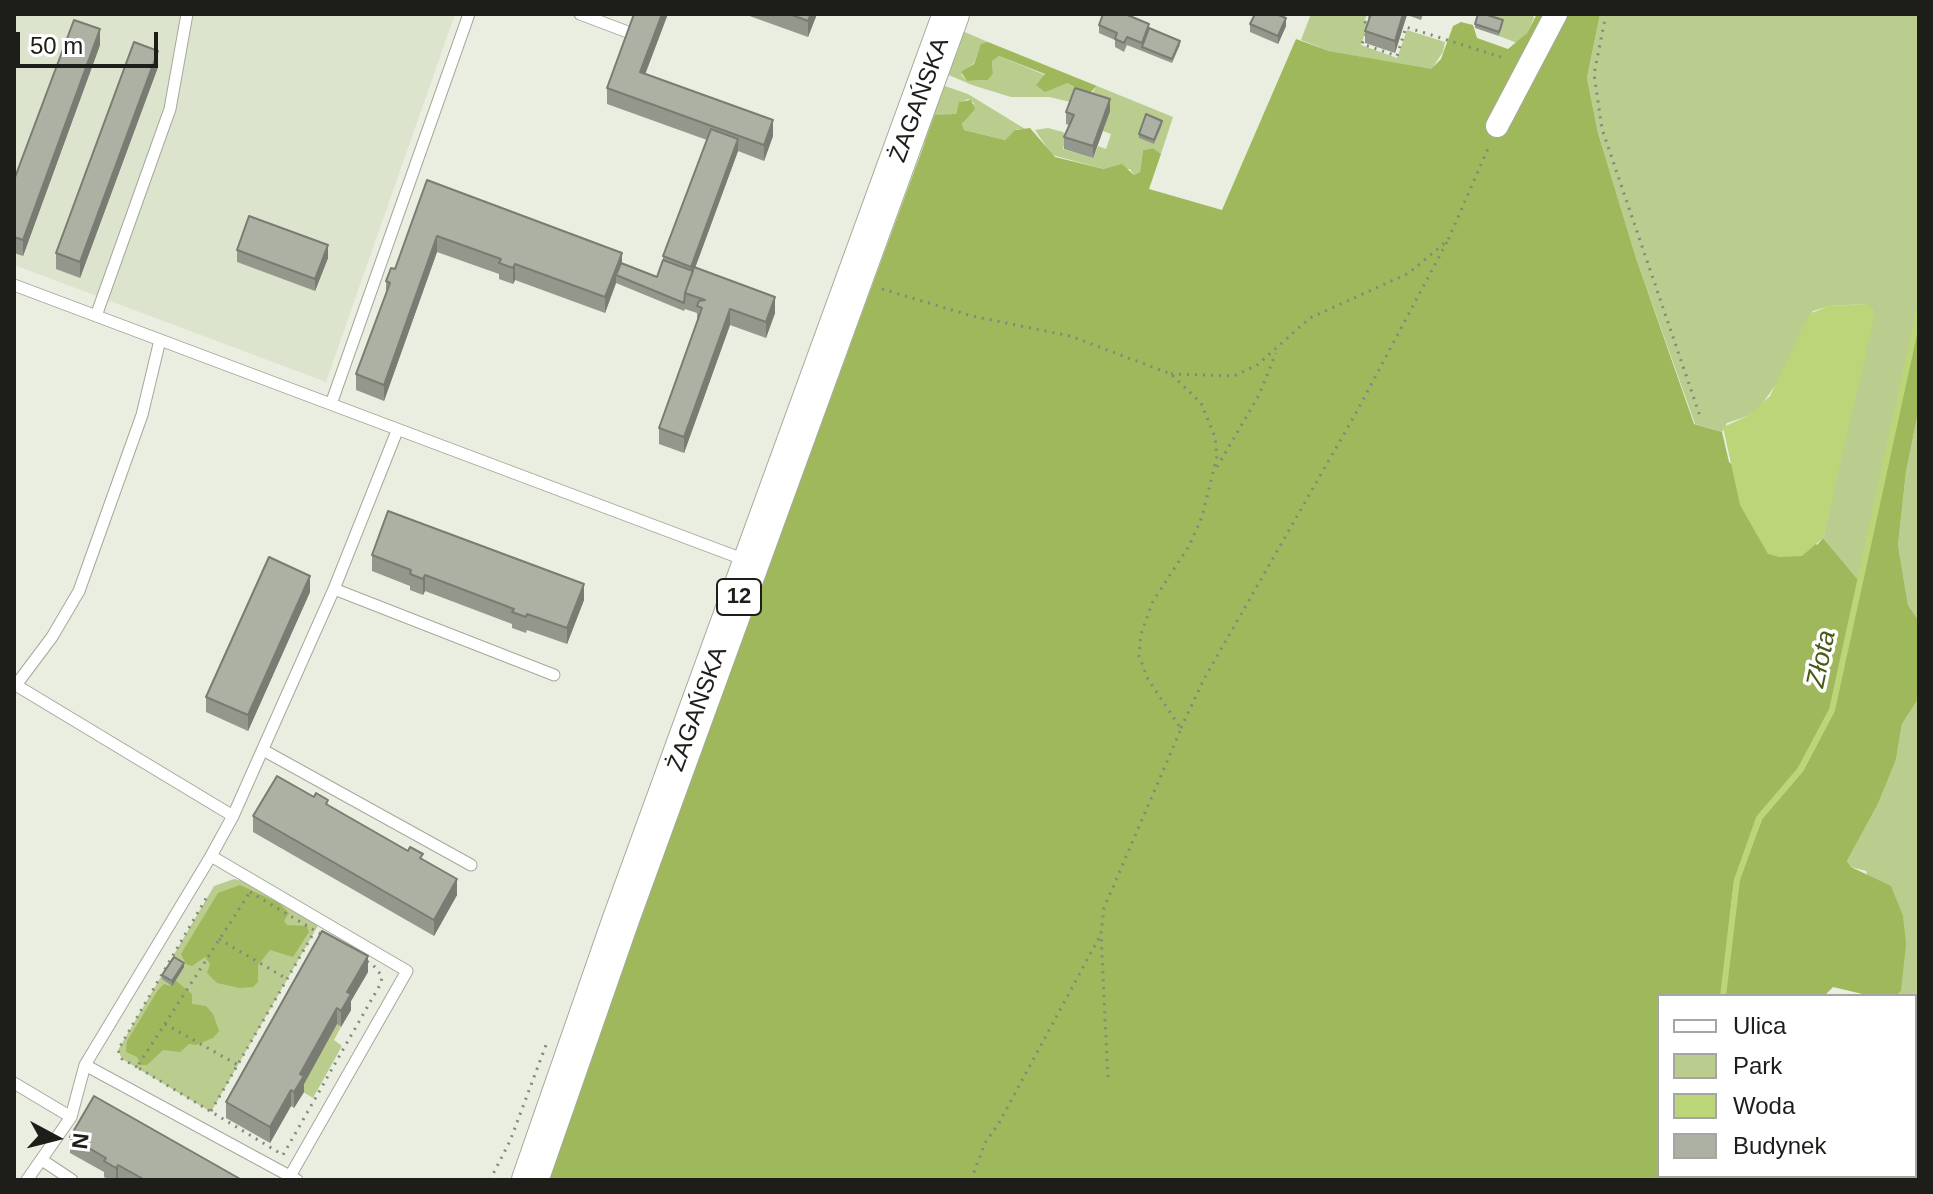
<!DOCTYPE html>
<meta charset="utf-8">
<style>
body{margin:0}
#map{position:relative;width:1933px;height:1194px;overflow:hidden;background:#e9eee0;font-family:Helvetica,sans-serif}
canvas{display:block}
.frame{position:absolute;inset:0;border:16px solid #1d1e19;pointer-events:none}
.legend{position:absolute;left:1657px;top:994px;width:260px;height:184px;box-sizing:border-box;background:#fff;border:2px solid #a5a5a3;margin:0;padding:10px 14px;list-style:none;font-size:24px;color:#1d1e19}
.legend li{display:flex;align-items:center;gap:16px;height:40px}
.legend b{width:40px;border:2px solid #a5a5a3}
.north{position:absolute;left:16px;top:1098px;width:80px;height:80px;-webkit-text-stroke:6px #fff;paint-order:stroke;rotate:97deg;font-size:22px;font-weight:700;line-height:32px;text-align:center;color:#1d1e19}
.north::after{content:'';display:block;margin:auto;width:28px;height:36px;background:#1d1e19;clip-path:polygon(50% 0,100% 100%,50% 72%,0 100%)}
.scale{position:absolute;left:16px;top:32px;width:142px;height:36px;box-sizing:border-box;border:4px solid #1d1e19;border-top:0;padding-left:10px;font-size:24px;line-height:28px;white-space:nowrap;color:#1d1e19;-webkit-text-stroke:6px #fff;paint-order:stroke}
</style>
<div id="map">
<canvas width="1933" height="1194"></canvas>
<div class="frame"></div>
<ul class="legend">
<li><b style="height:10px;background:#fff"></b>Ulica</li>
<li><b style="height:22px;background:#bacd8e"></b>Park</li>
<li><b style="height:22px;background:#bbd578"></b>Woda</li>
<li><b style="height:22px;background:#acb1a3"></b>Budynek</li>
</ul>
<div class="north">N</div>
<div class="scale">50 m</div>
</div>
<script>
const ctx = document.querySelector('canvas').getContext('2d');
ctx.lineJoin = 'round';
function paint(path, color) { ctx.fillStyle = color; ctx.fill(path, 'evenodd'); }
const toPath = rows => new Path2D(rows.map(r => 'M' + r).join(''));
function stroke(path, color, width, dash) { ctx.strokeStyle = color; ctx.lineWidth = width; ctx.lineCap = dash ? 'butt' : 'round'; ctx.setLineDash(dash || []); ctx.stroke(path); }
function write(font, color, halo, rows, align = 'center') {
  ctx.font = font + ' Helvetica,sans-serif'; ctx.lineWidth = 7; ctx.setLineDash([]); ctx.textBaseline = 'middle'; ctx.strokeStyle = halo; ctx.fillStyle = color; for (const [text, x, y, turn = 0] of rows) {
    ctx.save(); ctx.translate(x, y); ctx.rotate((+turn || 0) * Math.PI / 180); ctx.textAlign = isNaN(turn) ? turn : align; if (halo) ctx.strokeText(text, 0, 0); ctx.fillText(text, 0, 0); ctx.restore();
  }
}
paint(toPath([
 [14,14,455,14,326,382,14,265]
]), '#dde4ce');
paint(toPath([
 [1311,14,1367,14,1364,22,1368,24,1361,45,1397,58,1407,30,1445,42,1443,52,1431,70,1329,51,1301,40],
 [1472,14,1532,14,1534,18,1527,33,1517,43,1499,36,1503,24],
 [1600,14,1919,14,1919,302,1860,582,1823,538,1873,311,1865,304,1830,306,1813,311,1783,375,1759,408,1748,416,1727,423,1722,432,1695,424,1636,258,1598,133,1587,78],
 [960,30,988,42,979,50,974,63,961,74,967,81,988,80,993,74,992,61,999,56,1045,75,1036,85,1067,83,1085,92,1093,92,1097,86,1173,117,1161,154,1153,148,1143,150,1140,172,1134,175,1130,169,1104,169,1052,155,1035,130,1048,128,1063,132,1066,137,1063,149,1093,158,1098,146,1106,149,1111,134,1103,131,1109,111,1049,97,1011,97,972,85,944,73],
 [939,84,968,94,1025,129,1017,129,1005,140,964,130,962,125,974,103,968,99,959,103,956,114,923,144],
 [1919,408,1919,621,1908,605,1898,545,1906,472],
 [1919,698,1919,1180,1809,1180,1810,1176,1915,1176,1915,996,1896,996,1901,991,1866,871,1851,867,1847,861,1878,804,1896,760,1902,724],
 [234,879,247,882,319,924,211,1112,122,1059,118,1050,214,886],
 [337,1024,341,1027,334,1040,342,1046,313,1098,300,1090]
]), '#bacd8e');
paint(toPath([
 [1537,14,1600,14,1587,78,1598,133,1636,258,1694,424,1722,432,1729,462,1817,545,1823,538,1860,582,1830,708,1799,769,1759,817,1734,881,1721,996,1659,996,1659,1176,1700,1176,1699,1180,546,1180,584,1068,935,115,956,114,959,102,971,100,975,109,962,124,964,130,1005,140,1015,130,1030,128,1055,157,1104,169,1122,164,1134,175,1140,172,1143,150,1153,148,1161,154,1149,189,1222,210,1296,39,1329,51,1431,69,1441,59,1453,26,1461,22,1473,25,1477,38,1508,49,1527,33],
 [988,42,1097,86,1089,94,1067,83,1045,92,1036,85,1045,74,999,56,992,61,993,74,988,80,967,81,961,72,974,64,981,44],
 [1919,323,1919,408,1906,472,1898,545,1908,605,1919,621,1919,698,1902,724,1896,760,1878,804,1847,861,1851,867,1891,886,1903,916,1906,944,1901,991,1896,996,1871,996,1833,987,1824,996,1725,996,1739,881,1762,819,1803,771,1834,712],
 [240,885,279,903,289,913,284,921,287,925,307,926,309,932,293,957,270,950,258,965,258,982,253,987,240,988,217,983,207,973,210,964,205,957,192,966,186,964,181,954,218,893],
 [175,980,192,994,192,1004,206,1006,213,1014,219,1031,213,1038,196,1045,189,1044,180,1052,163,1050,147,1065,141,1065,137,1057,126,1052,127,1041,158,990,164,984,170,986]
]), '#9fb85b');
paint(toPath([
 [1865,304,1872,307,1874,318,1823,538,1802,556,1779,557,1768,554,1740,505,1723,427,1748,416,1770,396,1809,314,1829,306]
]), '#bbd578');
stroke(toPath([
 [1723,996,1737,880,1759,818,1800,770,1832,710,1919,311],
 [1702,1180,1702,1176]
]), '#bbd578', 6);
const lane = toPath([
 [580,14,633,34],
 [14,285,748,561],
 [96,316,170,109,187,14],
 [331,404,469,14],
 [334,589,554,675],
 [14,684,233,816],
 [16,685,52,637,79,591,142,415,160,340],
 [263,750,471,865],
 [211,856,233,816,334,589,397,431],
 [85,1065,297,1180],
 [14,1083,71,1117],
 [42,1160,72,1180],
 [27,1180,71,1117,85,1065,211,856,407,971,290,1176]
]);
const street = toPath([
 [1497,126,1556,14]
]);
const primary = toPath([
 [530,1180,621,919,951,14]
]);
stroke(lane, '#a4a99b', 13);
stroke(street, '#a4a99b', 24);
stroke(primary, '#a4a99b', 38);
stroke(toPath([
 [1368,14,1365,22,1369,23],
 [1606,14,1594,74,1602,129,1701,419],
 [1366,34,1362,44,1397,56,1406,27,1501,57],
 [882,289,972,316,1070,336,1171,374,1201,403,1215,437,1217,456,1202,517,1189,546,1153,601,1141,634,1139,656,1148,679,1181,729,1104,908,1101,934,1108,1080],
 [1171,374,1234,376,1257,365,1310,318,1409,273,1448,240,1490,144],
 [1217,467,1259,395,1276,353],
 [1181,728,1204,679,1356,413,1448,240],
 [250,892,373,965,382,976,381,983,283,1155,137,1067,250,892],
 [219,939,287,979],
 [165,1024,238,1065],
 [137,1067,122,1059,118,1050,208,895],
 [211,1111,313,934],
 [490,1180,510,1141,546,1045],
 [971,1180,985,1143,999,1123,1101,934]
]), '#84877d', 3, [2, 6]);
stroke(lane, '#fff', 11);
stroke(street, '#fff', 22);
stroke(primary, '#fff', 36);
paint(toPath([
 [744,14,817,14,808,37],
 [1368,14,1423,14,1421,20,1407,15,1395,53,1365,43,1365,31,1369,21],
 [1250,24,1286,26,1278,44,1250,32],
 [1475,24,1503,24,1499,36,1475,28],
 [1099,25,1149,28,1180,45,1172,63,1127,45,1124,52,1115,47,1115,40,1099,33],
 [100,45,23,256,14,253,14,180],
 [158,67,80,278,56,269,56,253],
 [646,74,773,136,764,161,738,151,695,268,775,313,766,338,730,325,684,453,659,444,659,428,697,322,697,313,685,309,684,311,616,283,605,313,515,280,513,284,499,279,499,274,437,252,384,401,356,390,356,374,386,293,386,281,395,269,427,180,622,264,657,277,663,260,663,256,707,140,607,104,607,88],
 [1110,111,1093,158,1064,149,1064,137,1069,125,1066,124,1066,112],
 [1162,125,1154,144,1139,138,1139,134],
 [237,250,328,258,315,291,237,262],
 [372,555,584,600,567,644,527,630,526,633,512,628,512,624,425,591,423,595,410,590,410,586,372,571],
 [310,592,248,731,206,712,206,697],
 [328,805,423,859,457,895,434,936,253,832,253,816],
 [184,967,172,986,162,979,162,975],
 [368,972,351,1001,351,1010,341,1027,337,1024,304,1084,304,1092,294,1108,291,1106,270,1143,226,1118,226,1102],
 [70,1137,242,1180,109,1180,104,1177,104,1172,70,1153]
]), '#94988c');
paint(toPath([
 [662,14,668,14,640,88,640,72],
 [811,14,817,14,808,37,808,21],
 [1403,14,1407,14,1395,53,1395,41],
 [1286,18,1286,26,1278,44,1278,36],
 [100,29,100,45,23,256,23,240],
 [158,51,158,67,80,278,80,262],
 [1110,99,1110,111,1093,158,1093,146],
 [773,120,773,136,764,161,764,145],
 [738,139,738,151,691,279,691,267],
 [437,236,437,252,384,401,384,385],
 [328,245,328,258,315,291,315,279],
 [622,253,622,269,616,275,616,283,605,313,605,297],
 [515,264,515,280,513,284,513,268],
 [775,297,775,313,766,338,766,322],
 [730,309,730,325,684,453,684,437],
 [425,575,425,591,423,595,423,579],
 [310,576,310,592,248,731,248,715],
 [584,584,584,600,567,644,567,628],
 [457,879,457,895,434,936,434,920],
 [368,956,368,972,351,1001,351,1010,341,1027,341,1011,347,992],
 [184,963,184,967,172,986,172,981],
 [337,1008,337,1024,304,1084,304,1092,294,1108,294,1092,300,1074],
 [291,1090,291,1106,270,1143,270,1127],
 [118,1165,118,1180,116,1180,116,1168]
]), '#787c72');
const building = toPath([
 [634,14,662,14,640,72,773,120,764,145,607,88,634,14],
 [789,14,811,14,808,21,789,14],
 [1103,14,1125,14,1149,24,1142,43,1127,37,1124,43,1115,39,1117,33,1099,25,1103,14],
 [1255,14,1276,14,1286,18,1278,36,1250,24,1255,14],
 [1371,14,1403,14,1395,41,1365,31,1371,14],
 [1478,14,1484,14,1503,20,1499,32,1475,24,1478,14],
 [74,20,100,29,23,240,14,237,14,180,74,20],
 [1149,28,1180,41,1172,59,1142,47,1149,28],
 [134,42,158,51,80,262,56,253,134,42],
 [1075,88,1110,99,1093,146,1064,137,1074,115,1066,112,1075,88],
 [1146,114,1162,121,1154,140,1139,134,1146,114],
 [711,129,738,139,691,267,663,256,711,129],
 [427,180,622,253,605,297,515,264,513,268,499,263,501,259,437,236,384,385,356,374,390,283,386,281,391,268,395,269,427,180],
 [249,216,328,245,315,279,237,250,249,216],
 [663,260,693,271,685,293,684,303,616,275,621,263,657,277,663,260],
 [694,267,775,297,766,322,730,309,684,437,659,428,702,308,697,306,699,301,705,300,685,293,694,267],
 [388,511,584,584,567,628,527,614,526,617,512,612,514,609,425,575,423,579,410,574,411,570,372,555,388,511],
 [269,557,310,576,248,715,206,697,269,557],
 [277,776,314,797,316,793,328,800,326,804,408,851,410,847,423,854,420,858,457,879,434,920,253,816,277,776],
 [322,931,368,956,347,992,351,994,341,1011,337,1008,300,1074,304,1076,294,1092,291,1090,270,1127,226,1102,322,931],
 [174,957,184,963,172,981,162,975,174,957],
 [94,1096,242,1180,145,1180,118,1165,116,1168,104,1161,106,1158,70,1137,94,1096]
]);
paint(building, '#acb1a3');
stroke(building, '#787c72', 2);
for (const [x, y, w] of [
 [739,597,44]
]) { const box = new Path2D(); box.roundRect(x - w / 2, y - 18, w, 36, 6); ctx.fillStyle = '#fff'; ctx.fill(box); stroke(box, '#1d1e19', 2); }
write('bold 22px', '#1d1e19', null, [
 ["12",739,597]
]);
write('24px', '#1d1e19', '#fff', [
 ["ŻAGAŃSKA",920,100,-70],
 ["ŻAGAŃSKA",698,709,-70]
]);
write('italic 26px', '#4a5917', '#fff', [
 ["Złota",1822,659,-78]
]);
</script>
